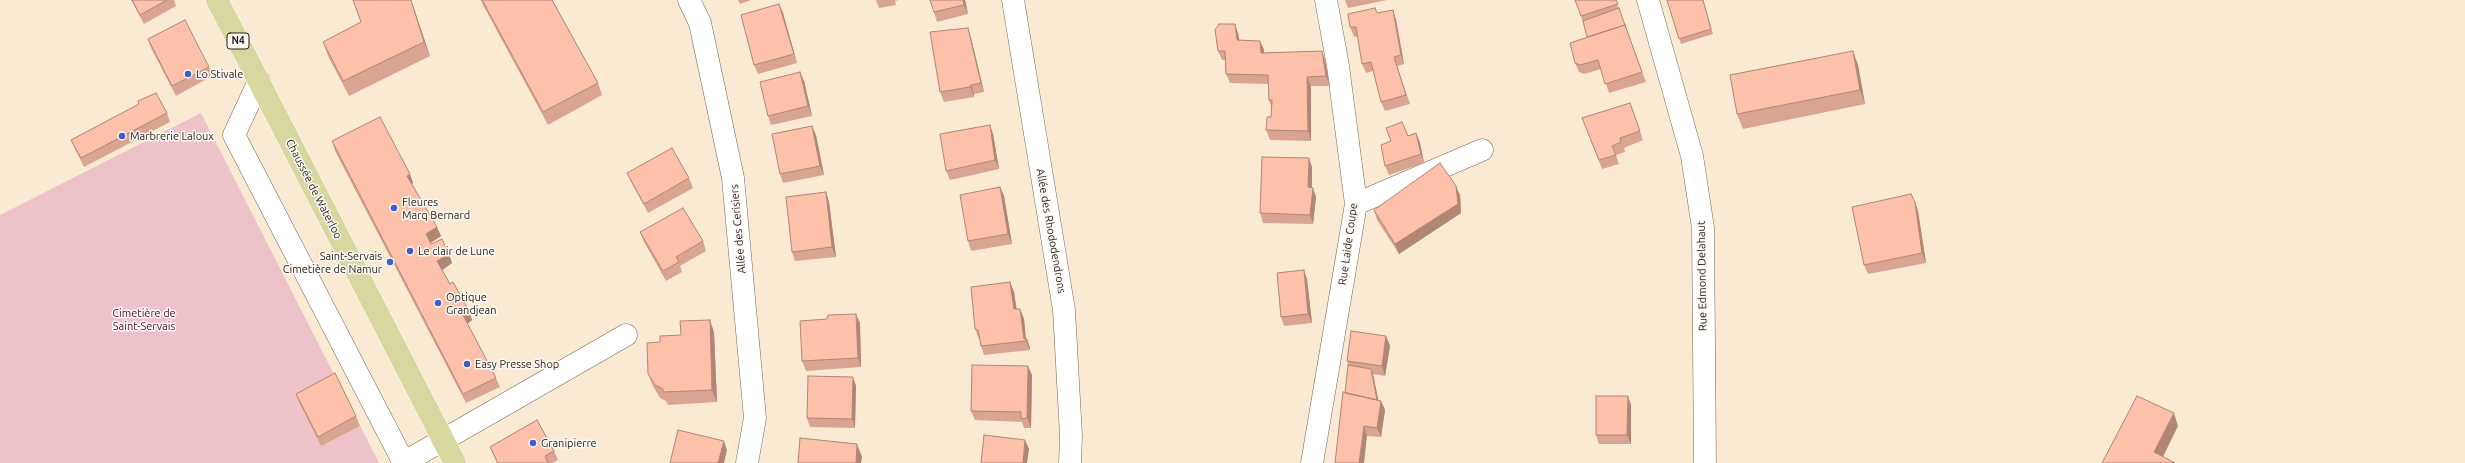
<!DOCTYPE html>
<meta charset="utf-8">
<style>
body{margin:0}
canvas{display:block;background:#fbead3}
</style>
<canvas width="2465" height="463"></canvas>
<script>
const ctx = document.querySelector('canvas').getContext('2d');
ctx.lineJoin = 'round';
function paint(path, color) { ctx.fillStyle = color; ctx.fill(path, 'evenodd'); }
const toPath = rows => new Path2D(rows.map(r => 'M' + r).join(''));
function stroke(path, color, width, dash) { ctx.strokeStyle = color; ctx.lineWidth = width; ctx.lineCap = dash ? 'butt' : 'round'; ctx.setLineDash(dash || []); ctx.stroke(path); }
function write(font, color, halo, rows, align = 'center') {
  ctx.font = font + ' Ubuntu,sans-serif'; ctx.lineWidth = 3; ctx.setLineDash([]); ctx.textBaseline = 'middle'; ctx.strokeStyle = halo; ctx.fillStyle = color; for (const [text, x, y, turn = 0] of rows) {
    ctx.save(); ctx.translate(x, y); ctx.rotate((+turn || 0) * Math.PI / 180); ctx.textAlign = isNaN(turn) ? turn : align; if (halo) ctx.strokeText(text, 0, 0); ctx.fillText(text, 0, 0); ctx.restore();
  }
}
paint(toPath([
 [201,113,379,463,0,463,0,215]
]), '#edc3c9');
const minor = toPath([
 [689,0,700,23,733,178,755,418,747,463],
 [1013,0,1064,310,1071,436,1070,463],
 [1648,0,1692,156,1703,228,1705,463],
 [259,81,234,135,404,463],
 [1356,204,1482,150],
 [403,463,626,335],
 [1312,463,1356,204,1338,66,1326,0]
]);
const major = toPath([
 [217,0,455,463]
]);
stroke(minor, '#756651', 23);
stroke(major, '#fff', 23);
stroke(minor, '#fff', 22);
stroke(major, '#d7d7a0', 22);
paint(toPath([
 [131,0,174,0,176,6,144,24],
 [353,0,411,0,430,56,349,96,328,56,323,42,361,22],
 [481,0,552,0,598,83,602,95,548,125,483,5],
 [738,0,751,0,740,4],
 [876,0,899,0,895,1,896,5,879,8],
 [965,0,968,14,937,22,934,12],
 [1345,0,1387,0,1348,8],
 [1616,0,1627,32,1646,82,1609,93,1601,69,1584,74,1579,72,1575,63,1587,37,1581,16],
 [1667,0,1703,0,1713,34,1681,44],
 [779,4,783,13,797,63,758,74,754,65],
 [1375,8,1377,13,1393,10,1396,20,1404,64,1397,66,1410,104,1385,111,1381,102,1373,71,1366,73,1362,64,1358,36,1354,37,1350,27],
 [1238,33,1239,40,1260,41,1264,50,1264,53,1322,51,1325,60,1330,86,1311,86,1311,141,1270,140,1266,130,1271,117,1272,108,1269,100,1268,84,1230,83,1226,74,1225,60,1222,60,1218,51],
 [971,38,984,92,974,94,974,97,944,102,940,92],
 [148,39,209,67,212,76,176,96,151,48],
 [1858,65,1865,104,1743,129,1737,114],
 [804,81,812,116,771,125,768,116],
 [1630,103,1643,140,1624,148,1625,152,1616,155,1619,164,1602,169,1582,118],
 [167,113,170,122,84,167,75,149,71,140],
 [1416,133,1420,143,1424,163,1389,175,1385,166,1408,136],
 [993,134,999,169,950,180,946,171],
 [816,135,824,175,783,183,780,174],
 [332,141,410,174,413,183,412,184,441,236,430,243,431,244,449,254,452,263,442,270,450,284,469,311,472,320,467,324,496,378,500,387,466,403,335,151],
 [1312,167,1312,188,1316,197,1313,224,1263,223,1260,213],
 [627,173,689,178,693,188,648,213,631,182],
 [1000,187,1004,196,1012,244,971,251,968,241],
 [826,192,829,202,836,257,795,261,792,252],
 [1460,195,1461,213,1399,254,1377,220,1374,210],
 [1915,202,1918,211,1926,263,1868,274,1864,265],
 [640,232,703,241,706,251,680,266,682,272,666,281,644,242],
 [1307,279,1312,323,1284,326,1281,317],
 [1010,282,1014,292,1016,309,1020,309,1024,319,1026,339,1027,339,1030,348,1030,350,984,355,981,346,980,339,979,339,975,329],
 [860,323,861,367,806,371,802,361],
 [714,332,717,402,668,405,666,401,660,398,653,386,648,374,660,342],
 [1386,336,1390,346,1385,376,1373,374,1378,400,1381,401,1385,410,1381,437,1367,436,1345,393,1348,365,1347,361],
 [1032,375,1031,428,1024,428,1022,422,975,420,971,411],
 [853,377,856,386,855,428,810,427,807,418],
 [296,394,356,416,360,426,321,446,300,404],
 [1628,396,1631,405,1631,444,1599,444,1596,435],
 [490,447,554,451,558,460,552,463,497,463]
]), '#daa590');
paint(toPath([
 [411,0,430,56,424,42],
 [963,0,965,0,968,14,964,5],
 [779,4,783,13,797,63,794,54],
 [1393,10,1396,20,1404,64,1401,55],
 [1235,24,1238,33,1241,49,1237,40],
 [968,28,971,38,984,92,981,83],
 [1260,41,1264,50,1264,62,1261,53],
 [1322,51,1325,60,1330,86,1326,76],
 [1853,51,1858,65,1865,104,1860,90],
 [800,72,804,81,812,116,808,106],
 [1307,77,1311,86,1311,141,1308,131],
 [971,85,974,94,974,97,970,87],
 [990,125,993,134,999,169,995,160],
 [812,126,816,135,824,175,820,166],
 [1416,133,1420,143,1424,163,1421,154],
 [1309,158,1312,167,1312,197,1308,187],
 [410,174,413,183,411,185,407,176],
 [1456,186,1460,195,1461,213,1399,254,1395,244],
 [1000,187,1004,196,1012,244,1008,234],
 [1313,188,1316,197,1313,224,1310,215],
 [826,192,829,202,836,257,832,247],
 [1915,202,1918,211,1926,263,1922,253],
 [437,227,441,236,429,244,426,234],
 [449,254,452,263,441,271,437,261],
 [1304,270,1307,279,1312,323,1308,314],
 [1010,282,1014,292,1018,318,1014,309],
 [1020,309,1024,319,1026,341,1024,339],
 [469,311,472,320,466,325,463,315],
 [856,314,860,323,861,367,858,358],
 [710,320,714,332,717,402,712,390],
 [1386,336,1390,346,1385,376,1382,366],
 [1027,339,1030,348,1030,350,1026,341],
 [1028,366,1032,375,1031,428,1027,418],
 [1371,369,1373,374,1380,408,1378,403],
 [853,377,856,386,855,428,852,419],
 [1628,396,1631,405,1631,444,1627,435],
 [1381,401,1385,410,1381,437,1377,428],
 [2174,413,2178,426,2160,463,2154,452],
 [1364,426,1367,436,1364,463,1359,463],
 [1025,440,1029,449,1027,463,1023,463],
 [724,441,727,450,724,463,718,463],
 [857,444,862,457,861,463,856,463]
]), '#b18676');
const building = toPath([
 [132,0,167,0,140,15,132,0],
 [353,0,411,0,424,42,343,81,323,42,361,22,353,0],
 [482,0,552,0,598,83,543,112,482,0],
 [930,0,963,0,964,5,934,12,930,0],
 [1575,0,1616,0,1618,4,1581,16,1575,0],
 [1667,0,1703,0,1711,29,1679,39,1667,0],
 [779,4,794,54,754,65,741,15,779,4],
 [1375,8,1377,13,1393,10,1401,55,1394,57,1406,95,1381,102,1371,62,1362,64,1356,27,1350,27,1348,14,1375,8],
 [1619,8,1626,28,1625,25,1587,37,1583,21,1619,8],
 [185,20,209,67,172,86,148,39,185,20],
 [1219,24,1235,24,1237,40,1260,41,1261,53,1322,51,1326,76,1307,77,1308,131,1266,130,1267,117,1271,117,1272,100,1269,100,1268,75,1226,74,1225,51,1218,51,1215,30,1219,24],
 [1625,25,1642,72,1605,84,1598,60,1580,65,1575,63,1570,43,1625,25],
 [968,28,981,83,971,85,970,87,940,92,930,32,968,28],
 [1853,51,1860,90,1737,114,1730,75,1853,51],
 [800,72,808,106,768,116,760,82,800,72],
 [156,93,167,113,81,158,71,140,139,104,138,101,156,93],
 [1630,103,1640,131,1620,138,1621,142,1612,146,1616,155,1599,160,1582,118,1630,103],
 [380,117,410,174,407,176,437,227,426,234,431,244,442,239,449,254,437,261,450,284,453,282,469,311,463,315,496,378,463,394,332,141,380,117],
 [1402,122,1408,136,1416,133,1421,154,1385,166,1381,145,1391,141,1386,128,1402,122],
 [990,125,995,160,946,171,940,134,990,125],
 [812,126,820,166,780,174,772,134,812,126],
 [672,148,689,178,644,204,627,173,672,148],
 [1262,157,1309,158,1308,187,1313,188,1310,215,1260,213,1262,157],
 [1440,163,1456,186,1458,204,1395,244,1374,210,1440,163],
 [1000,187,1008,234,968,241,960,195,1000,187],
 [826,192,832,247,792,252,786,197,826,192],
 [1911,194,1915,202,1922,253,1864,265,1852,207,1911,194],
 [683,208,703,241,676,257,679,262,663,271,640,232,683,208],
 [1304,270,1308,314,1281,317,1277,273,1304,270],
 [1010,282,1014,309,1020,309,1024,339,1027,339,1026,341,981,346,978,330,975,329,971,287,1010,282],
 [856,314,858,358,802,361,800,321,827,319,828,315,856,314],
 [710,320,712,390,663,392,663,389,655,385,648,374,647,343,660,342,660,336,681,335,680,321,710,320],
 [1351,331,1386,336,1382,366,1347,361,1351,331],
 [972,365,1028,366,1027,418,1021,419,1021,412,971,411,972,365],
 [1348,365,1371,369,1377,400,1345,393,1348,365],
 [335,373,356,416,318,437,296,394,335,373],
 [808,376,853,377,852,419,807,418,808,376],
 [1343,392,1381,401,1377,428,1364,426,1359,463,1335,463,1343,392],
 [1596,396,1628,396,1627,435,1596,435,1596,396],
 [2137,396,2174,413,2154,452,2175,463,2102,463,2137,396],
 [537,420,554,451,545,456,548,463,498,463,490,447,537,420],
 [678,430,724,441,718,463,670,463,678,430],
 [984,435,1025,440,1023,463,981,463,984,435],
 [800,438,857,444,856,463,798,463,800,438]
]);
paint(building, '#fdc0a8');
stroke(building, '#b18676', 1);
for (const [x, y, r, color] of [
 [188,74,4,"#3f5bcd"],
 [122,136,4,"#3f5bcd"],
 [394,208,4,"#3f5bcd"],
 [410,251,4,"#3f5bcd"],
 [390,262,4,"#3f5bcd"],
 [438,303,4,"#3f5bcd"],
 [467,364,4,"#3f5bcd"],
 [533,443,4,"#3f5bcd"]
]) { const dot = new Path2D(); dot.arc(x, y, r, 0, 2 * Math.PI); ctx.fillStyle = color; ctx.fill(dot); stroke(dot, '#fdf9f5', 1.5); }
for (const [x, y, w] of [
 [238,41,22]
]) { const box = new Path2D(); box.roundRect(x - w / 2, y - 8, w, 16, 3); ctx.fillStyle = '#fdf9f5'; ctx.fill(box); stroke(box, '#241d15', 1); }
write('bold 10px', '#241d15', null, [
 ["N4",238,41]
]);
write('11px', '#241d15', '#fdf9f5', [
 ["Lo Stivale",196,74],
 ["Marbrerie Laloux",130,136],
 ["Fleures",402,202],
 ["Marq Bernard",402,215],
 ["Le clair de Lune",418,251],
 ["Saint-Servais",382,256,"right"],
 ["Cimetière de Namur",382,269,"right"],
 ["Optique",446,297],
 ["Grandjean",446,310],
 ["Easy Presse Shop",475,364],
 ["Granipierre",541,443]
], 'left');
write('11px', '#241d15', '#fdf9f5', [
 ["Chaussée de Waterloo",314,189,63],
 ["Allée des Cerisiers",738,229,-95],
 ["Allée des Rhododendrons",1051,231,80],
 ["Rue Laide Coupe",1348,244,-82],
 ["Rue Edmond Delahaut",1702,276,-91]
]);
write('11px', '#580c24', '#fdf9f5', [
 ["Cimetière de",144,313],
 ["Saint-Servais",144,326]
]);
</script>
